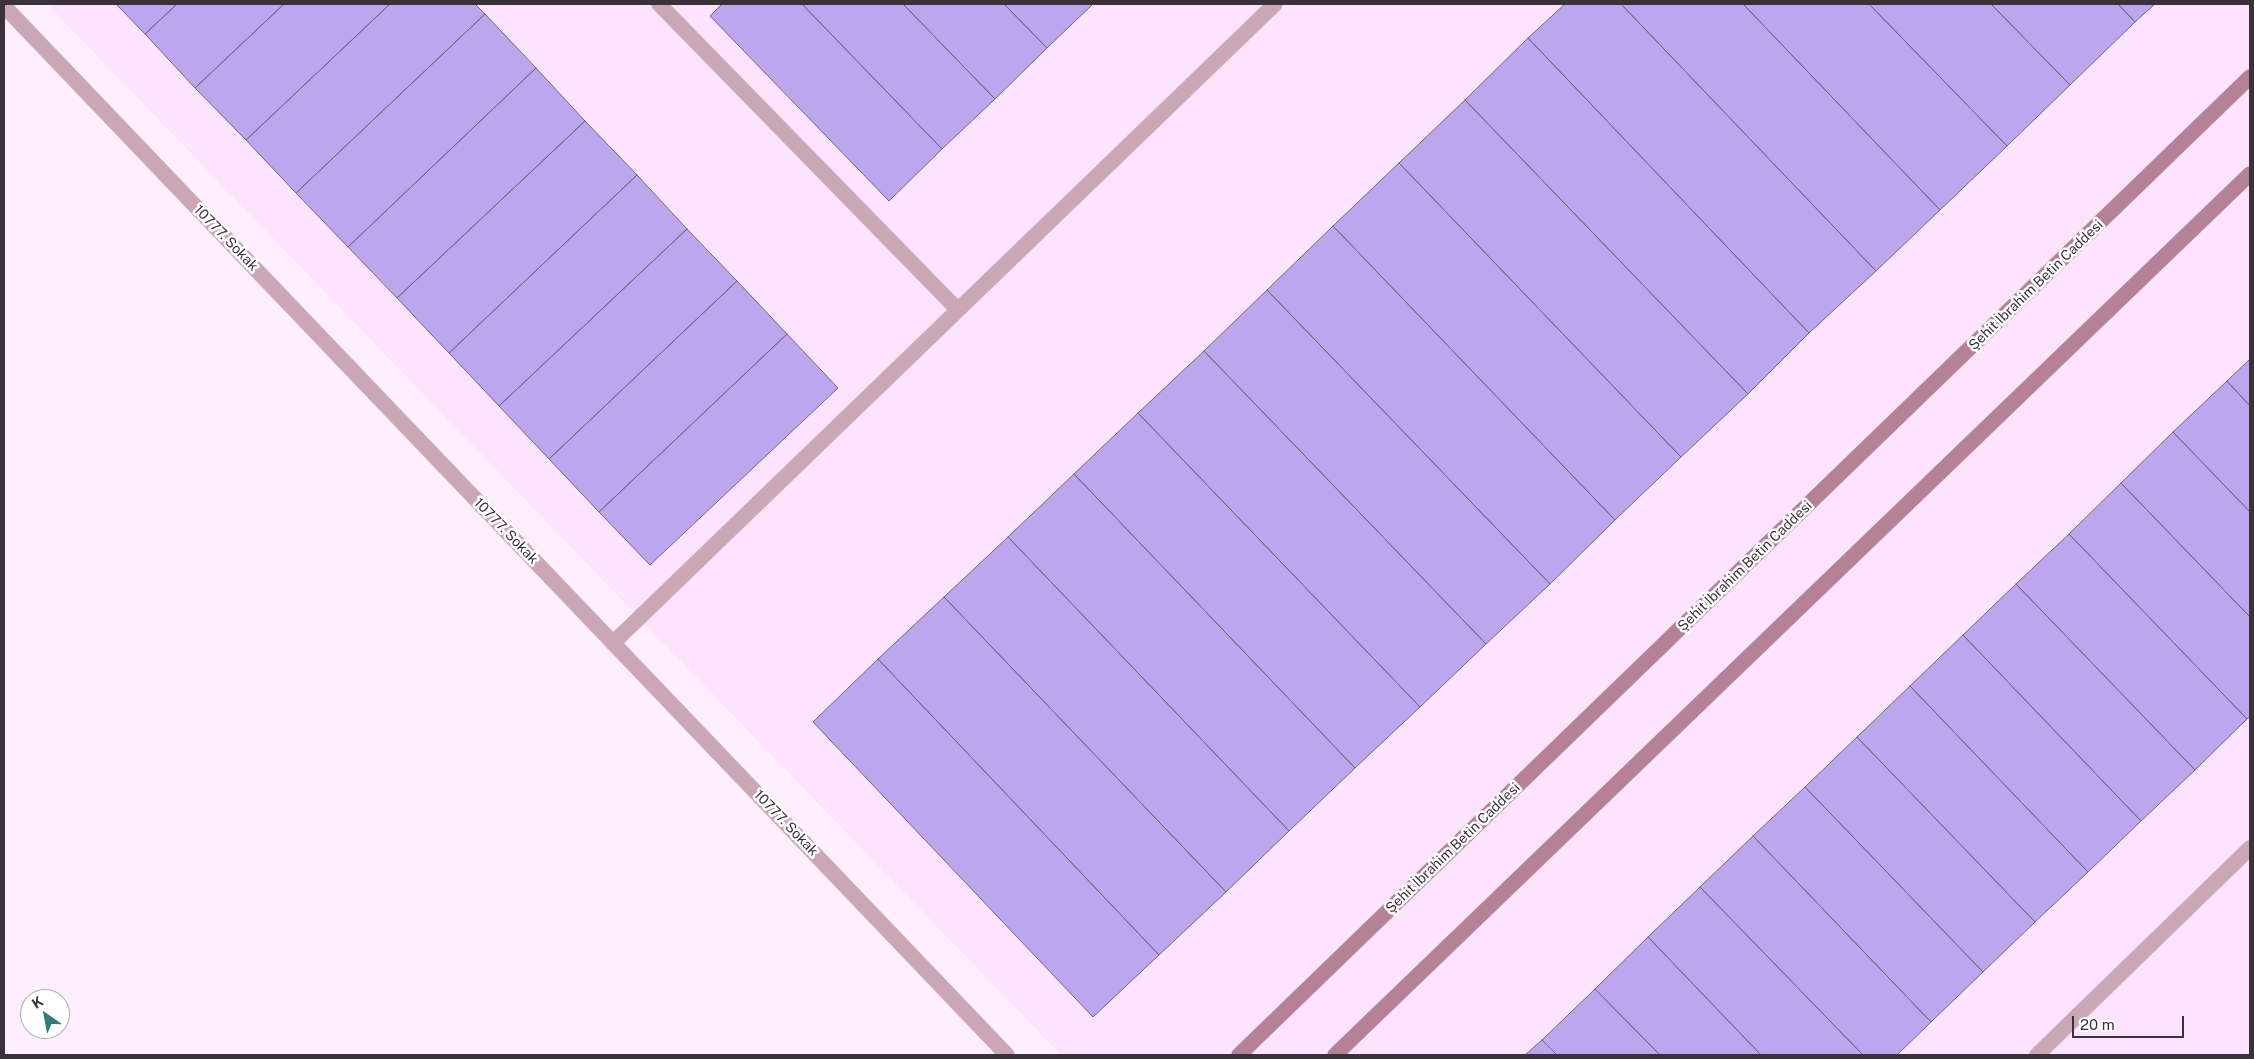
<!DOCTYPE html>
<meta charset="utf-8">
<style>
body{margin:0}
#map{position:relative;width:2254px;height:1059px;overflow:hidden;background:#feeefe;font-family:"Public Sans",sans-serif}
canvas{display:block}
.frame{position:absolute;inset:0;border:5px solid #3b313b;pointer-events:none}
.north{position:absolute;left:20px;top:989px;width:50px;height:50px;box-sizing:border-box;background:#fff;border:1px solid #b1adb1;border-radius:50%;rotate:327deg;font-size:14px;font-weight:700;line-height:20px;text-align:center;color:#3b313b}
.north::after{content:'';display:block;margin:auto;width:18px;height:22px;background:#337b74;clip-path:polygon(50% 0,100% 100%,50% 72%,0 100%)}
.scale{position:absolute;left:2072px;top:1016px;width:112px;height:22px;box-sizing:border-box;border:2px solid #3b313b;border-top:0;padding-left:6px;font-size:15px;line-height:18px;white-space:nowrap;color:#3b313b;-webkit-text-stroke:4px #fff;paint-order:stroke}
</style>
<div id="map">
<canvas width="2254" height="1059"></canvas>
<div class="frame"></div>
<div class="north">K</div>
<div class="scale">20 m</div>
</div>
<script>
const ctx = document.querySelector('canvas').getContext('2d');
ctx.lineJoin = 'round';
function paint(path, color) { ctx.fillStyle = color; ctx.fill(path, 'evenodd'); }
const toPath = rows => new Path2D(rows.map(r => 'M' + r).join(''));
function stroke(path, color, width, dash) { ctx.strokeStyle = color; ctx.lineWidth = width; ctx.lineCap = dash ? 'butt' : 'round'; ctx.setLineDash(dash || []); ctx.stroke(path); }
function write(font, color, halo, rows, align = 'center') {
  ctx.font = font + ' "Public Sans",sans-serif'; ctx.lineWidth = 5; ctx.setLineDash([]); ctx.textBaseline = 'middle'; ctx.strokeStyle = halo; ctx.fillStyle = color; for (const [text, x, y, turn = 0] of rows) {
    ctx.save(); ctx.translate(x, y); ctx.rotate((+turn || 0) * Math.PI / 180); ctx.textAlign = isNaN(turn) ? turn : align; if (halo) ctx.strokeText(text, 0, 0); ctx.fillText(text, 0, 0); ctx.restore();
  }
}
paint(toPath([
 [47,4,2250,4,2250,1055,1061,1055]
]), '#fde3fd');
const building = toPath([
 [116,4,177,4,145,34,116,4],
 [177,4,284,4,195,88,145,34,177,4],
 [284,4,390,4,246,140,195,88,284,4],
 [390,4,475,4,485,14,296,193,246,140,390,4],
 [722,4,802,4,942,149,889,201,710,16,722,4],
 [802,4,903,4,995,99,942,149,802,4],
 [903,4,1004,4,1047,48,995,99,903,4],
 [1004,4,1093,4,1047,48,1004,4],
 [1565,4,1621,4,1876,271,1809,333,1528,38,1565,4],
 [1621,4,1743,4,1940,210,1876,271,1621,4],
 [1743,4,1869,4,2007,146,1940,210,1743,4],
 [1869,4,1991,4,2070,85,2007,146,1869,4],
 [1991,4,2118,4,2135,22,2070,85,1991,4],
 [2118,4,2155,4,2135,22,2118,4],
 [485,14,536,68,348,247,296,193,485,14],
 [1528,38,1809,333,1748,394,1465,100,1528,38],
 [536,68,585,121,397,298,348,247,536,68],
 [1465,100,1748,394,1681,457,1399,163,1465,100],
 [585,121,637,175,449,353,397,298,585,121],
 [1399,163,1681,457,1615,520,1333,226,1399,163],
 [637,175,687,229,499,406,449,353,637,175],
 [1333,226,1615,520,1550,584,1267,290,1333,226],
 [687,229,737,281,549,459,499,406,687,229],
 [737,281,787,334,599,512,549,459,737,281],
 [1267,290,1550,584,1486,644,1204,351,1267,290],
 [787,334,838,388,650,565,599,512,787,334],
 [1204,351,1486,644,1420,707,1138,413,1204,351],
 [2250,359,2250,406,2227,381,2250,359],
 [2227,381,2250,406,2250,512,2173,432,2227,381],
 [1138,413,1420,707,1355,768,1074,474,1138,413],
 [2173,432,2250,512,2250,617,2121,483,2173,432],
 [1074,474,1355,768,1289,831,1008,537,1074,474],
 [2121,483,2250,617,2250,717,2247,719,2069,534,2121,483],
 [2069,534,2247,719,2195,770,2016,584,2069,534],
 [1008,537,1289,831,1226,892,944,597,1008,537],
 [2016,584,2195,770,2141,821,1963,635,2016,584],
 [944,597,1226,892,1159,955,878,659,944,597],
 [1963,635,2141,821,2088,872,1910,686,1963,635],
 [878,659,1159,955,1093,1017,813,722,878,659],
 [1910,686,2088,872,2035,922,1857,737,1910,686],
 [1857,737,2035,922,1983,972,1805,787,1857,737],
 [1805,787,1983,972,1931,1022,1753,836,1805,787],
 [1753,836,1931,1022,1897,1055,1863,1055,1700,887,1753,836],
 [1700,887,1863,1055,1761,1055,1648,937,1700,887],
 [1648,937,1761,1055,1660,1055,1595,989,1648,937],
 [1595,989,1660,1055,1557,1055,1542,1040,1595,989],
 [1542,1040,1557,1055,1525,1055,1542,1040]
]);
paint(building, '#bca6ed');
stroke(building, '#716885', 1);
const lane = toPath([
 [659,4,958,310],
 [613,643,1275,4],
 [2037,1055,2250,848]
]);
const street = toPath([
 [4,6,1007,1055]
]);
const secondary = toPath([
 [1239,1055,2250,77],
 [1335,1055,2250,174]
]);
stroke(lane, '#dbccdb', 16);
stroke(street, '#dbccdb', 16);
stroke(secondary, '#dbccdb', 16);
stroke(lane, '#cba7b5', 15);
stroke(street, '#cba7b5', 15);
stroke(secondary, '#b58196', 15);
write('14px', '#3b313b', '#fff', [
 ["10777. Sokak",226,238,46],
 ["Şehit İbrahim Betin Caddesi",2036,285,-44],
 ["10777. Sokak",506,531,46],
 ["Şehit İbrahim Betin Caddesi",1745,566,-44],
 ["10777. Sokak",786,823,46],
 ["Şehit İbrahim Betin Caddesi",1453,848,-44]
]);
</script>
